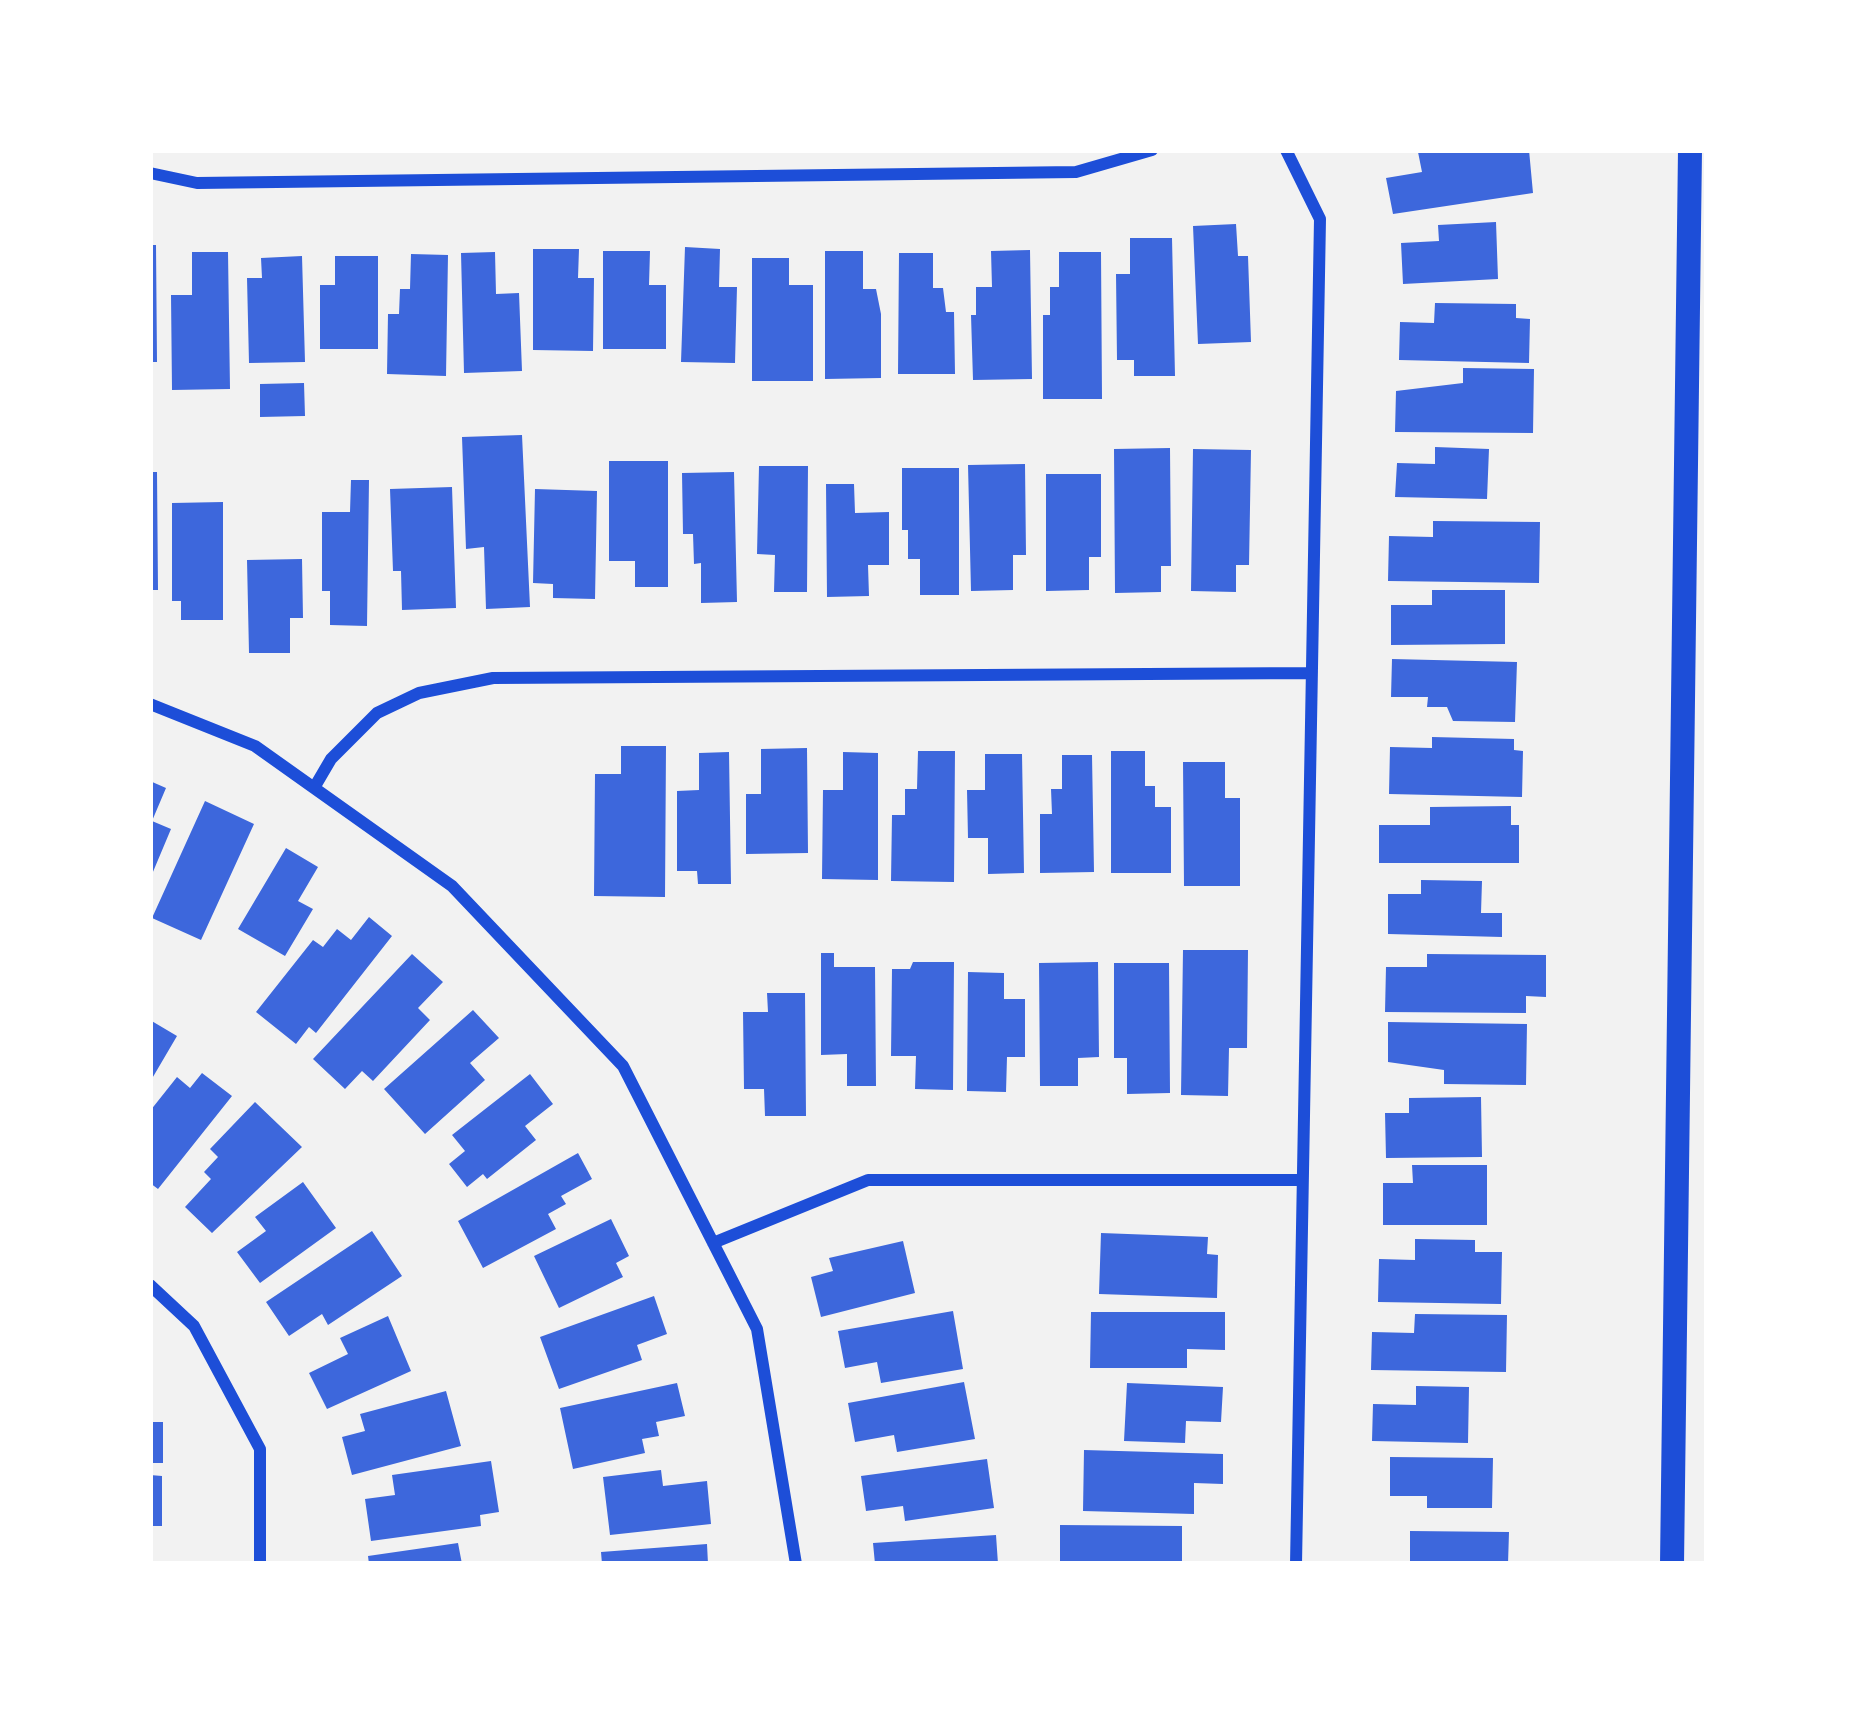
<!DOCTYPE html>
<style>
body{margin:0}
#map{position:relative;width:1857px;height:1714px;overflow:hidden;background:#f2f2f2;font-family:Jost,sans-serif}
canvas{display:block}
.frame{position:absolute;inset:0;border:153px solid #fff;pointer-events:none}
</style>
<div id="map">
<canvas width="1857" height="1714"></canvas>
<div class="frame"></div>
</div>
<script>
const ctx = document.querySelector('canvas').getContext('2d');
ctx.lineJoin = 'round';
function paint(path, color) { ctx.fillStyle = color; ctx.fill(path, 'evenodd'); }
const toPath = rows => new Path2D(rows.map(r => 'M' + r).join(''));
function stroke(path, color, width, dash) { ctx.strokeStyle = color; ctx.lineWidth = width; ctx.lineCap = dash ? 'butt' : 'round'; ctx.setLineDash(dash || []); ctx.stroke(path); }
paint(toPath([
 [1529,150,1533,193,1393,214,1386,178,1422,172,1418,152],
 [1496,222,1498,279,1403,284,1401,243,1439,241,1438,225],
 [1236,224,1238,256,1248,256,1251,342,1198,344,1193,226],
 [1130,238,1172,238,1175,376,1134,376,1134,360,1117,360,1116,274,1130,274],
 [150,245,156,245,157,362,150,362],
 [685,247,720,249,719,287,737,287,735,363,681,362],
 [533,249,579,249,578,278,594,278,593,351,533,350],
 [1030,250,1032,379,973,380,971,315,976,315,976,287,992,287,991,251],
 [603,251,650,251,649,285,666,285,666,349,603,349],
 [825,251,863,251,863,289,876,289,881,314,881,378,825,379],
 [192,252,228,252,230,389,172,390,171,295,192,295],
 [495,252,496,294,519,293,522,371,464,373,461,253],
 [1059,252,1101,252,1102,399,1043,399,1043,315,1050,315,1050,287,1059,287],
 [899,253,933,253,933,288,943,288,946,312,954,312,955,374,898,374],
 [411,254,448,255,446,376,387,374,388,314,399,314,400,289,410,289],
 [302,256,305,362,249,363,247,278,262,278,261,258],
 [335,256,378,256,378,349,320,349,320,285,335,285],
 [752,258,789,258,789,285,813,285,813,381,752,381],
 [1435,303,1516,304,1516,318,1530,319,1529,363,1399,360,1400,322,1434,323],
 [1463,368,1534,369,1533,433,1395,432,1396,391,1463,383],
 [304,383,305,416,260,417,260,384],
 [522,435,530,607,486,609,484,547,466,549,462,437],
 [1435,447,1489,449,1487,499,1395,497,1397,463,1435,464],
 [1170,448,1171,566,1161,566,1161,592,1115,593,1114,449],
 [1193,449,1251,450,1249,565,1236,565,1236,592,1191,591],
 [609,461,668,461,668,587,635,587,635,561,609,561],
 [1025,464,1026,555,1013,555,1013,590,971,591,968,465],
 [759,466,808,466,807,592,774,592,775,555,757,554],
 [902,468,959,468,959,595,920,595,920,559,908,559,908,530,902,530],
 [150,472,157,472,158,590,150,590],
 [734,472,737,602,701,603,701,563,694,564,693,534,683,534,682,473],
 [1046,474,1101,474,1101,557,1089,557,1089,590,1046,591],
 [351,480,369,480,367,626,330,625,330,591,322,591,322,512,350,512],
 [826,484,854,484,855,513,889,512,889,565,868,565,869,596,827,597],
 [452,487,456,608,402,610,401,571,393,571,390,489],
 [535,489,597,491,595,599,553,598,553,584,533,583],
 [223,502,223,620,181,620,181,601,172,601,172,503],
 [1433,521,1540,522,1539,583,1388,581,1389,536,1433,537],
 [302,559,303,618,290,618,290,653,249,653,247,560],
 [1432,590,1505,590,1505,644,1391,645,1391,605,1432,605],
 [1392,659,1517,662,1515,722,1453,721,1447,707,1427,707,1428,697,1391,697],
 [1432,737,1514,739,1514,750,1523,751,1522,797,1389,794,1390,747,1432,748],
 [621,746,666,746,665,897,594,896,595,774,621,774],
 [807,748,808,853,746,854,746,794,761,794,761,749],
 [918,751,955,751,954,882,891,881,892,815,905,815,905,789,917,789],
 [1111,751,1145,751,1145,786,1155,786,1155,807,1171,807,1171,873,1111,873],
 [729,752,731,884,698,884,697,871,677,871,677,791,699,790,699,753],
 [843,752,878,753,878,880,822,879,823,790,843,790],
 [985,754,1022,754,1024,873,988,874,988,838,968,838,967,790,985,790],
 [1062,755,1092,755,1094,872,1040,873,1040,814,1052,814,1051,789,1062,789],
 [1183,762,1225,762,1225,798,1240,798,1240,886,1184,886],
 [150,781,166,788,152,821,171,829,150,879],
 [205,801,254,824,201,940,152,918],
 [1511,806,1511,825,1519,825,1519,863,1379,863,1379,825,1430,825,1430,807],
 [286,848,318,867,298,901,313,909,285,956,238,929],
 [1421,880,1482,881,1481,913,1502,913,1502,937,1388,934,1388,894,1421,894],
 [369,917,392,936,316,1033,309,1027,296,1044,256,1012,313,940,323,947,337,929,351,940],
 [1183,950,1248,950,1247,1048,1229,1048,1228,1096,1181,1095],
 [821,953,834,953,834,967,875,967,876,1086,847,1086,847,1054,821,1055],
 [412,954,443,982,418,1008,430,1020,373,1081,362,1071,345,1089,313,1059],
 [1427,954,1546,955,1546,997,1526,996,1526,1013,1385,1012,1386,967,1427,967],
 [913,962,954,962,953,1090,915,1089,916,1056,891,1056,892,969,910,969],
 [1098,962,1099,1057,1078,1058,1078,1086,1040,1086,1039,963],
 [1114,963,1169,963,1170,1093,1127,1094,1127,1058,1114,1058],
 [968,972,1004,973,1004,999,1025,999,1025,1057,1007,1057,1006,1092,967,1091],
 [767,993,805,993,806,1116,765,1116,764,1089,744,1089,743,1012,768,1012],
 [473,1010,499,1038,470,1063,485,1080,425,1134,384,1089],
 [150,1020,177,1036,150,1082],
 [1388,1022,1527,1024,1526,1085,1444,1084,1444,1070,1388,1062],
 [202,1073,232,1096,158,1189,150,1183,150,1111,177,1077,190,1088],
 [530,1074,553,1104,525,1126,536,1140,487,1179,483,1174,467,1187,449,1164,465,1151,452,1135],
 [1481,1097,1482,1157,1386,1158,1385,1113,1409,1113,1409,1098],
 [255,1102,302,1147,212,1233,185,1207,211,1179,204,1172,218,1157,210,1149],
 [578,1153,592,1179,561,1196,566,1204,548,1214,556,1229,483,1268,458,1221],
 [1412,1165,1487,1165,1487,1225,1383,1225,1383,1183,1413,1183],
 [303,1182,336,1228,260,1283,237,1252,266,1231,255,1217],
 [611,1219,629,1256,616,1263,623,1277,559,1308,534,1256],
 [372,1231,402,1276,328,1325,322,1314,289,1336,266,1302],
 [1101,1233,1208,1237,1207,1254,1218,1255,1217,1298,1099,1294],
 [1415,1239,1475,1240,1475,1252,1502,1252,1501,1304,1378,1302,1379,1259,1415,1260],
 [903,1241,915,1293,821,1317,811,1277,833,1271,829,1258],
 [654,1296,667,1334,637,1345,642,1360,559,1389,540,1337],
 [953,1311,963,1369,881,1383,877,1362,845,1368,838,1331],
 [1091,1312,1225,1312,1225,1350,1187,1349,1187,1368,1090,1368],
 [1415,1314,1507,1315,1506,1372,1371,1370,1372,1332,1414,1333],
 [388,1316,411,1371,327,1409,309,1373,348,1354,340,1338],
 [964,1382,975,1439,897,1452,894,1435,855,1442,848,1403],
 [677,1383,685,1416,656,1422,659,1436,642,1439,645,1453,573,1469,560,1408],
 [1127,1383,1223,1387,1221,1422,1186,1421,1185,1443,1124,1441],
 [1416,1386,1469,1387,1468,1443,1372,1441,1373,1404,1416,1405],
 [446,1391,461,1446,352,1475,342,1437,365,1431,360,1414],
 [150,1422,163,1422,163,1463,150,1463],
 [1084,1450,1223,1454,1223,1484,1194,1483,1194,1514,1083,1511],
 [1390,1457,1493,1458,1492,1508,1427,1508,1427,1496,1390,1496],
 [987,1459,994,1508,905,1521,903,1506,866,1511,861,1476],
 [491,1461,499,1512,480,1515,481,1526,371,1541,365,1499,395,1495,392,1475],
 [661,1470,663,1486,707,1481,711,1524,610,1535,603,1477],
 [150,1475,162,1476,162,1526,150,1526],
 [1060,1525,1182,1526,1182,1564,1060,1564],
 [1410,1531,1509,1532,1508,1564,1410,1564],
 [996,1535,998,1564,875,1564,873,1543],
 [458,1543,462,1564,369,1564,368,1556],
 [707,1544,708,1564,602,1564,601,1552]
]), '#3d67dc');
stroke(toPath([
 [1286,150,1320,219,1296,1564],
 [150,173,197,183,1076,172,1152,150],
 [150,704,255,746,452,886,623,1066,757,1329,796,1564],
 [314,788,331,759,377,713,419,693,493,678,1311,673],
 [713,1243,868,1180,1302,1180],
 [150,1285,194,1326,260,1449,260,1564]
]), '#1d4ed8', 12);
stroke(toPath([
 [1672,1564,1690,150]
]), '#1d4ed8', 24);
</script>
